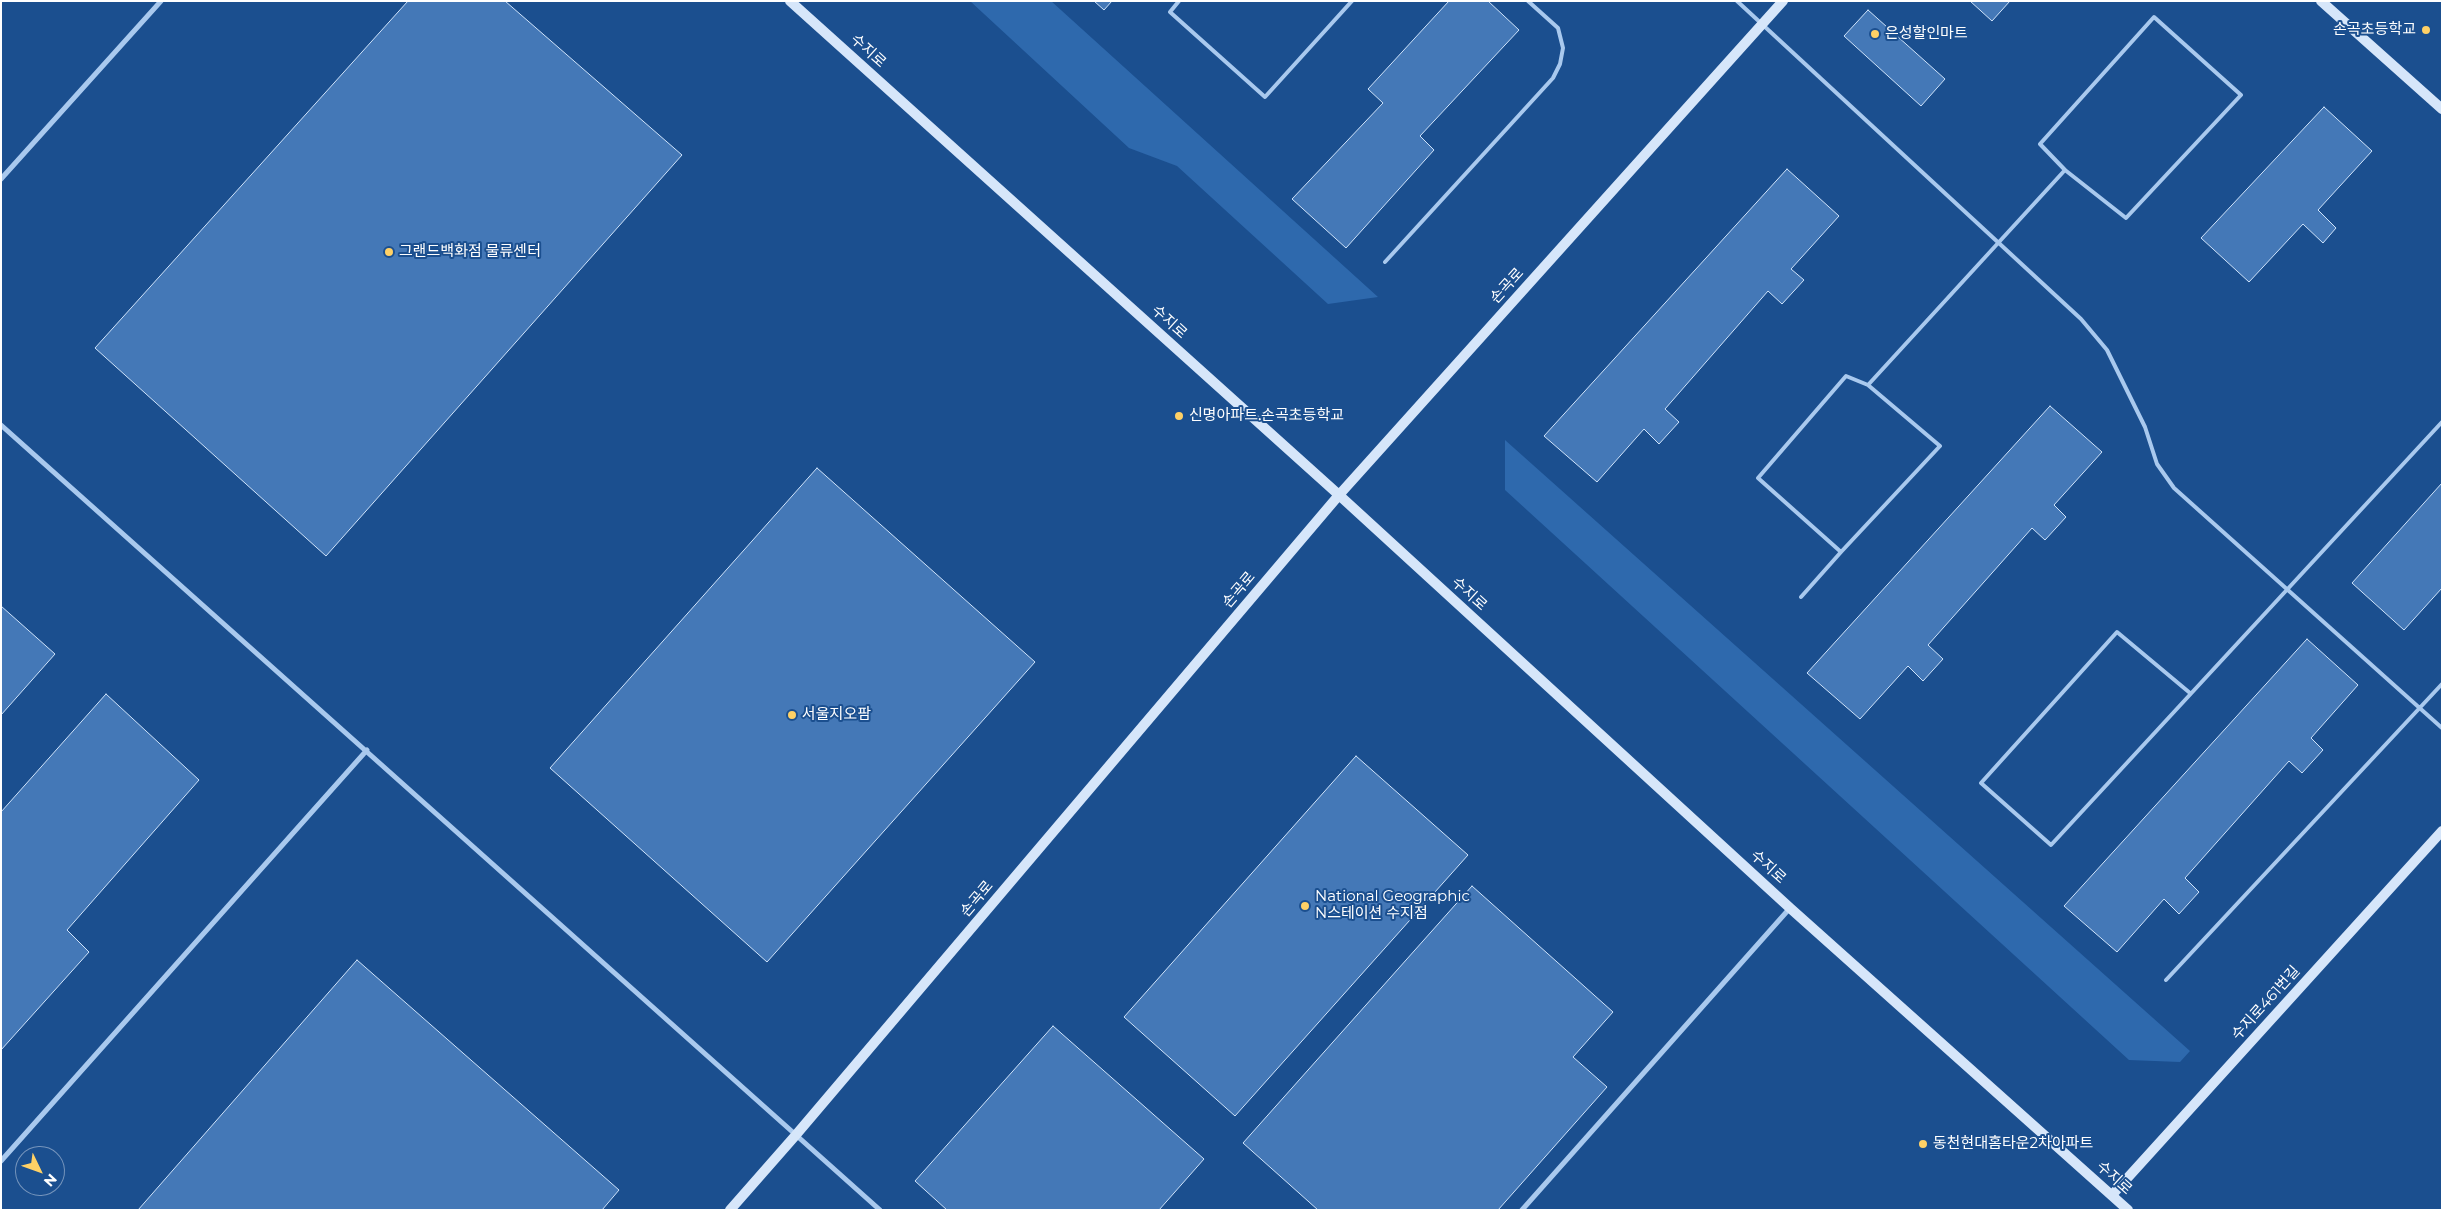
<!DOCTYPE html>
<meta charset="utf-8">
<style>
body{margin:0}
#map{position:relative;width:2443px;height:1211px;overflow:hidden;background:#1b4f8f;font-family:Montserrat,sans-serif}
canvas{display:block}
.frame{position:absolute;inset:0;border:2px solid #fff;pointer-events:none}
.north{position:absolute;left:15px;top:1146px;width:50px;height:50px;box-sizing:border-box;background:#1b4f8f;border:1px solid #7695bc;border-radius:50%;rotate:132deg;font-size:14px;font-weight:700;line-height:20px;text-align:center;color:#fff}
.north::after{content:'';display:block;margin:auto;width:18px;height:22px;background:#ffd166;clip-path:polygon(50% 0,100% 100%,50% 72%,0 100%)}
</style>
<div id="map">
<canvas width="2443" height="1211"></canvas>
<div class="frame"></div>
<div class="north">N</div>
</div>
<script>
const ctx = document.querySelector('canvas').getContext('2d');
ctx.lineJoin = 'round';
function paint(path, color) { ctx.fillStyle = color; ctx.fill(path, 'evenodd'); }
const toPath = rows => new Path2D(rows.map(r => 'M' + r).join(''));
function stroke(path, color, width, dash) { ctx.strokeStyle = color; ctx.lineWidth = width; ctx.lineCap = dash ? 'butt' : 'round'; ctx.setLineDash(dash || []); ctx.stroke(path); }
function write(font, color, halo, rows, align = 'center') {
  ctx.font = font + ' Montserrat,"Noto Sans KR",sans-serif'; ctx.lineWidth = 4; ctx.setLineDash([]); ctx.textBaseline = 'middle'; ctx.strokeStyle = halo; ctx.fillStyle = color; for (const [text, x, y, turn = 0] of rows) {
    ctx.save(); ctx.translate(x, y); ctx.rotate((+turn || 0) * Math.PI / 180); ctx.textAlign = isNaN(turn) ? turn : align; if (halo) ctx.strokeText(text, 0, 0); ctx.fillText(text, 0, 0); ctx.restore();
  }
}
paint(toPath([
 [970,1,1051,1,1378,297,1328,304,1177,166,1129,148],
 [1505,440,2190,1051,2180,1062,2129,1060,1505,490]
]), '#2e69ad');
const building = toPath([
 [408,1,505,1,682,155,326,556,95,348,408,1],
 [1094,1,1112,1,1104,10,1094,1],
 [1449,1,1488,1,1519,30,1420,136,1434,150,1346,248,1292,199,1383,103,1368,89,1449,1],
 [1970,1,2010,1,1992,21,1970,1],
 [1868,10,1945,79,1921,106,1844,36,1868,10],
 [2324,107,2372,151,2318,210,2336,228,2323,243,2303,224,2249,282,2201,238,2324,107],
 [1787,169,1839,216,1791,269,1804,280,1782,304,1768,291,1665,409,1679,422,1659,444,1644,429,1597,482,1544,436,1787,169],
 [2050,406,2102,452,2054,505,2066,517,2045,540,2032,528,1928,645,1943,659,1923,681,1908,666,1860,719,1807,673,2050,406],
 [817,468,1035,662,767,962,550,768,817,468],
 [2442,483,2442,588,2404,630,2352,583,2442,483],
 [1,606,55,654,1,715,1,606],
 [2307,639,2358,685,2311,738,2323,750,2302,773,2289,761,2185,878,2199,892,2179,914,2164,899,2117,952,2064,906,2307,639],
 [106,694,199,780,67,930,89,952,1,1050,1,812,106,694],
 [1356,756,1468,855,1235,1116,1124,1017,1356,756],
 [1472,886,1613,1012,1573,1057,1607,1087,1498,1210,1318,1210,1243,1143,1472,886],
 [357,960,619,1190,602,1210,138,1210,357,960],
 [1053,1026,1204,1159,1159,1210,947,1210,915,1181,1053,1026]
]);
paint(building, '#4478b7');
stroke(building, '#cfe3fa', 1);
stroke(toPath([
 [1179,1,1170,12,1265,97,1352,1],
 [1737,1,2081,319,2107,350,2145,427,2157,464,2174,488,2442,728],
 [1385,262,1553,78,1560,64,1563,48,1558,28,1528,1],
 [1868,385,1940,446,1841,552,1758,478,1846,376,1868,385,2065,170,2040,144,2154,17,2241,95,2126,218,2065,170],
 [1801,597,1841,552],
 [2190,693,2117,632,1981,783,2051,845,2442,422],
 [2166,980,2442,684]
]), '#a9c9ee', 4);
stroke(toPath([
 [1,179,161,1],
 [1,425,880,1210],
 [1,1161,367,750],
 [1522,1210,1790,908]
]), '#a9c9ee', 5);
stroke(toPath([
 [790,1,1339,495,1790,908,2128,1210],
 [2321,1,2442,109],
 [2112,1195,2442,831],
 [730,1210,795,1136,1339,495,1783,1]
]), '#d6e6fa', 10);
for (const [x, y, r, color] of [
 [2426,30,5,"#ffd166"],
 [1875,34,5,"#ffd166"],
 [389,252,5,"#ffd166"],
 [1179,416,5,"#ffd166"],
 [792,715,5,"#ffd166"],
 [1305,906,5,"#ffd166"],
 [1923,1144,5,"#ffd166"]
]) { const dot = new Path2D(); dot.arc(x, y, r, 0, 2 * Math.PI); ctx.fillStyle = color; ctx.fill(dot); stroke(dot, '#1b4f8f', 2); }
write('15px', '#fff', '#1b4f8f', [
 ["손곡초등학교",2416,30,"right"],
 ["은성할인마트",1885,34],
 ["그랜드백화점 물류센터",399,252],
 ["신명아파트.손곡초등학교",1189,416],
 ["서울지오팜",802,715],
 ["National Geographic",1315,897],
 ["N스테이션 수지점",1315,914],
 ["동천현대홈타운2차아파트",1933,1144]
], 'left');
write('15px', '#fff', '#1b4f8f', [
 ["수지로",868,51,42],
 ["손곡로",1507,286,-48],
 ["수지로",1169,322,42],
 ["손곡로",1239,590,-50],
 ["수지로",1469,594,42],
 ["수지로",1768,867,42],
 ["손곡로",977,899,-50],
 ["수지로461번길",2266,1003,-48],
 ["수지로",2114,1178,42]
]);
</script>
